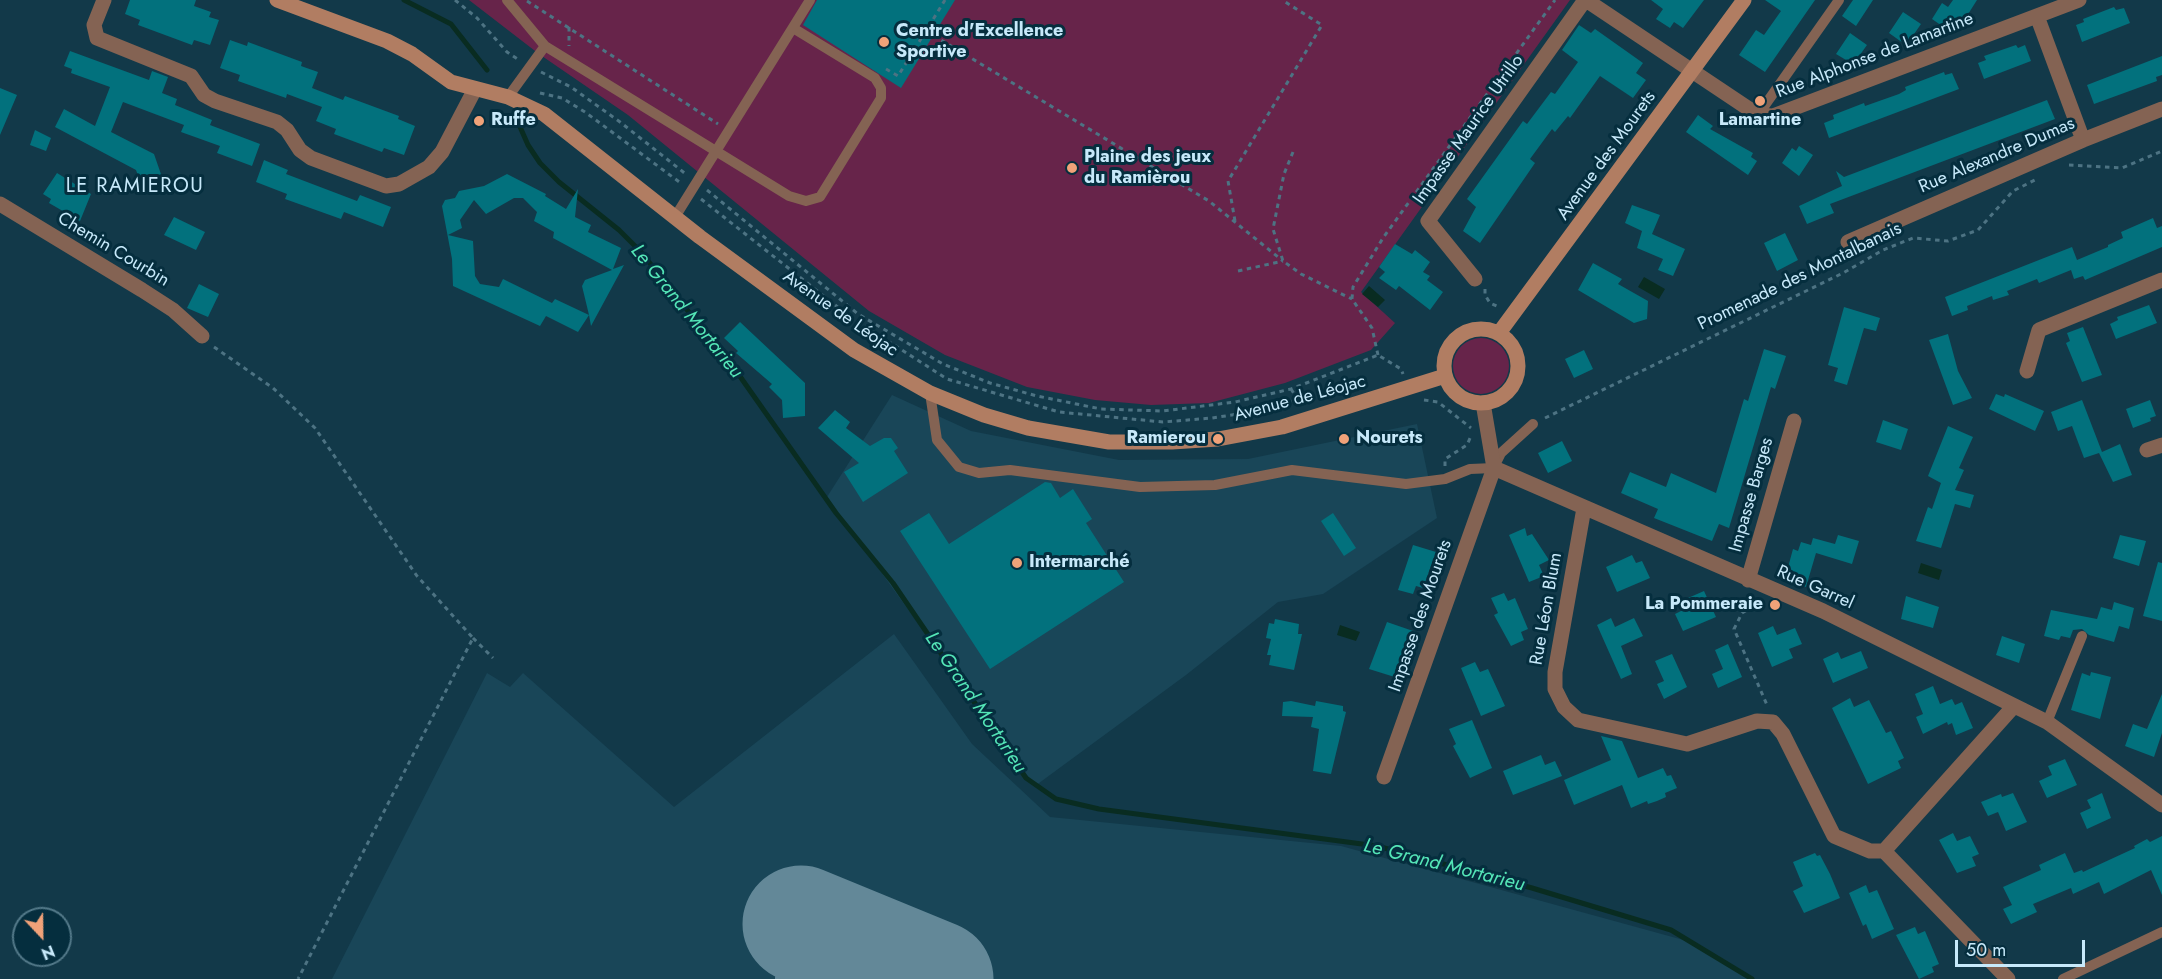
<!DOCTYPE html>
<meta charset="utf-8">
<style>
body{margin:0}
#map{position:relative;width:2162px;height:979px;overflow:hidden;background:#123949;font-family:Jost,sans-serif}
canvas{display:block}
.north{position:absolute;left:12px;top:907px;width:60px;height:60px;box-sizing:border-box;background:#052e3e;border:2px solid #537989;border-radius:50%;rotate:158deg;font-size:16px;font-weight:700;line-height:24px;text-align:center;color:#c7e9fa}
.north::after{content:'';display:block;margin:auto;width:21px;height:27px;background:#f0a279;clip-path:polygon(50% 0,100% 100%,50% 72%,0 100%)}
.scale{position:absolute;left:1955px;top:940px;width:130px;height:27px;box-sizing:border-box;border:3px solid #c7e9fa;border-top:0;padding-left:8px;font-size:18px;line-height:21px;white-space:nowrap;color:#c7e9fa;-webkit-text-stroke:4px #052e3e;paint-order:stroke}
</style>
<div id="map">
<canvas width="2162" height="979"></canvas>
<div class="north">N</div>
<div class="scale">50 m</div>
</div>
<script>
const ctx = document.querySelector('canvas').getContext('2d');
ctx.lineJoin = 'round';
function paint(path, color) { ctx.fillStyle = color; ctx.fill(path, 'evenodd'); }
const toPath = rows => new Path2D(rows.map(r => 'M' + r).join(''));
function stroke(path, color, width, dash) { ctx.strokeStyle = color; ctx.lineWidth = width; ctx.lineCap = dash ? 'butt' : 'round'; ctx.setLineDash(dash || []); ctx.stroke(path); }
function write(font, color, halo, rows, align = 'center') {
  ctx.font = font + ' Jost,sans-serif'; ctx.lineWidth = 6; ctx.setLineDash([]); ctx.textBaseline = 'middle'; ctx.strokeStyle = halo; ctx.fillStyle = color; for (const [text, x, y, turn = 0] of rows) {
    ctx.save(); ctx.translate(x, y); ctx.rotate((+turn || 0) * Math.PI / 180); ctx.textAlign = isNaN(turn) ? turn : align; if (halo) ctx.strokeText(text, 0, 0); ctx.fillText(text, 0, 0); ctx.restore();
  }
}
paint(toPath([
 [892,395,971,431,1119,460,1248,459,1417,424,1437,518,1323,594,1278,602,1186,675,1035,786,827,497],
 [894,634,972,744,1050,817,1341,846,1698,944,1750,979,332,979,487,673,510,687,523,673,674,807]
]), '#194658');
paint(toPath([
 [469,0,1570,0,1361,292,1395,323,1371,350,1285,383,1209,403,1151,405,1095,400,1027,387,945,355,869,311,628,115,539,54],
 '1453 366a28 28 0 1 1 56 0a28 28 0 1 1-56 0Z'
]), '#67244a');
paint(toPath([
 [1644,277,1665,289,1659,299,1638,287],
 [1369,286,1385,300,1378,307,1362,294],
 [1921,563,1942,570,1939,580,1918,573],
 [1340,625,1360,632,1356,641,1337,635]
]), '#092c21');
stroke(toPath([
 [404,0,451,24,487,70],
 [517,120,528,145,540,163,559,182,619,230,641,252,739,375,836,513,893,583,1026,778,1056,799,1099,809,1377,846,1532,888,1671,930,1752,979]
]), '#092c21', 5);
stroke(toPath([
 [798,979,820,960,841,953,868,956,924,974]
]), '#638898', 46);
stroke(toPath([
 [801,924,935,979]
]), '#638898', 117);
paint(toPath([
 [130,0,196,0,194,6,211,12,209,17,219,20,210,45,194,40,192,45,138,25,140,20,125,14],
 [817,0,955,0,901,88,803,25],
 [1651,0,1704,0,1683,28,1674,22,1670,28,1656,19,1663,9],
 [1765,0,1815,0,1765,72,1739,55,1756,30,1764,35,1781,11],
 [1853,0,1873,0,1856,26,1842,16],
 [1953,0,1977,0,1965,19,1961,17,1958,22,1952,18,1945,28,1932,19,1942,3,1948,7],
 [2114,7,2116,10,2124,8,2130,23,2082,42,2076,25,2084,22,2083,19],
 [1903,12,1921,24,1910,40,1907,38,1903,43,1889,33],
 [1579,25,1591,33,1595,29,1643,63,1636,73,1646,80,1633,98,1600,76,1570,118,1568,116,1555,132,1552,129,1530,159,1535,163,1480,243,1463,231,1476,207,1467,199,1523,121,1527,124,1551,92,1555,94,1578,62,1562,50],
 [1850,33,1867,45,1857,59,1854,58,1851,63,1836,54],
 [230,40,247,46,248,42,302,62,301,66,318,72,312,88,343,100,345,96,399,116,398,119,415,126,404,155,384,148,382,152,334,134,336,129,316,121,322,107,287,94,286,98,238,81,240,75,220,68],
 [2016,45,2018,48,2025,45,2031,61,1984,79,1978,63,1986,60,1984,56],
 [70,51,149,80,152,71,168,77,162,93,177,99,175,105,212,120,210,125,260,144,252,166,217,153,220,146,181,132,184,125,123,102,111,132,154,154,163,180,142,187,136,170,55,127,64,109,95,126,110,87,71,73,72,69,64,66],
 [2162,56,2162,75,2156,77,2157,81,2094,104,2087,85],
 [1944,72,1945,75,1952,73,1959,89,1829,138,1824,123,1834,119,1833,115,1864,103,1865,106,1899,94,1906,90,1905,87],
 [0,88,17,95,0,135],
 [2047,100,2055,119,1830,204,1834,213,1807,224,1799,206,1842,186,1836,171,1844,177],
 [1698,115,1713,126,1710,129,1753,153,1751,157,1757,161,1748,175,1686,132],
 [35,130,51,138,46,151,30,145],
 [1799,146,1813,155,1799,176,1782,163,1792,148,1796,151],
 [264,160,288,170,286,174,357,201,360,195,391,207,383,227,344,212,341,219,285,199,287,194,256,182],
 [57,173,91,194,80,221,49,203,51,199,43,194],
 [507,174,546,194,545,196,566,209,578,189,575,217,591,225,588,232,621,248,613,269,624,265,591,326,589,315,578,332,546,316,540,326,453,286,452,259,442,206,445,200,455,198,459,191,484,186],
 [514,198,523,198,537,212,534,221,554,232,553,238,612,270,585,280,582,286,589,315,555,299,552,303,503,279,499,287,480,284,475,276,473,241,448,235,462,228,460,220,474,200,486,214],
 [1632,205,1660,215,1652,234,1685,249,1673,276,1658,270,1663,259,1637,248,1642,231,1625,223],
 [174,217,205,232,196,250,164,235],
 [2153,218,2157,228,2162,226,2162,247,2085,280,2083,276,2074,279,2071,270,2039,283,2037,279,2007,291,2009,295,1993,300,1992,296,1967,306,1968,310,1952,316,1945,297,2072,247,2077,260,2108,247,2108,245,2123,238,2121,232],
 [1785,233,1798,260,1777,271,1764,243],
 [1395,244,1412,254,1415,250,1430,262,1423,272,1430,276,1427,280,1443,292,1430,310,1399,286,1396,290,1379,278,1385,272,1379,267],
 [1593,263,1622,279,1618,284,1648,301,1647,319,1634,323,1578,290],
 [199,284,219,294,208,317,187,308],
 [2149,305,2157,323,2116,339,2110,324,2118,320,2117,317],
 [1844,307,1880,318,1876,331,1864,328,1847,385,1834,381,1838,368,1828,365],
 [740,322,805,383,805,416,783,418,782,400,769,387,772,384,736,353,738,351,724,338],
 [2083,327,2102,375,2082,382,2066,343,2070,341,2067,333],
 [1948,334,1958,371,1972,398,1953,405,1929,340],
 [1764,349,1786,356,1775,389,1771,387,1729,528,1719,524,1712,541,1654,518,1658,509,1621,493,1630,472,1666,487,1671,473,1716,493,1744,399,1748,401],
 [1584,350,1593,369,1574,378,1565,359],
 [1996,394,2004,397,2005,394,2044,411,2035,431,1989,409],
 [2082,400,2102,452,2120,444,2132,475,2113,482,2099,453,2084,458,2072,426,2058,431,2051,412],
 [2150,400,2156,416,2150,418,2151,421,2133,428,2126,409],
 [835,410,850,422,846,428,870,446,884,438,891,438,898,448,894,451,908,473,863,502,844,472,859,463,818,428],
 [1883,420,1908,429,1901,450,1876,442],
 [1948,426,1973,437,1959,468,1964,470,1955,490,1974,495,1970,508,1955,504,1941,548,1916,541,1928,507,1932,509,1941,483,1928,476],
 [1562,441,1572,461,1548,473,1538,453],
 [1045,482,1051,483,1060,498,1073,489,1092,519,1086,523,1124,582,990,669,900,531,929,513,949,544],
 [1333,513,1356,548,1344,556,1321,521],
 [1525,528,1527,536,1532,534,1549,560,1539,565,1544,576,1529,582,1509,535],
 [1838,535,1859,541,1852,564,1816,553,1806,587,1790,583,1793,573,1787,571,1793,549,1798,551,1801,542,1811,545,1813,538,1835,544],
 [2120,535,2146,541,2139,566,2113,558],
 [1413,545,1436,552,1423,588,1416,586,1413,594,1398,590],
 [1632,555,1636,563,1642,561,1650,578,1617,592,1606,567],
 [2158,562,2162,563,2162,621,2143,616],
 [1704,591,1716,617,1683,631,1675,614,1691,606,1688,598],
 [1504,593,1508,601,1515,598,1528,629,1521,632,1524,640,1511,646,1494,615,1498,613,1491,598],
 [1906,596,1939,607,1933,628,1901,619],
 [2114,602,2134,608,2129,629,2119,626,2114,642,2089,635,2082,629,2073,630,2070,638,2061,636,2059,640,2044,636,2051,610,2097,619,2101,607,2112,610],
 [1611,618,1615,627,1634,618,1643,636,1621,646,1632,674,1621,679,1597,625],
 [1275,619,1299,624,1298,634,1302,634,1294,670,1269,665,1271,655,1267,655,1271,639,1266,638,1269,623,1274,624],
 [1387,622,1416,632,1401,679,1369,669],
 [1773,626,1777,635,1795,628,1802,644,1789,649,1793,658,1772,667,1758,633],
 [2002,636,2025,644,2019,663,1996,655],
 [1728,644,1742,677,1718,688,1712,674,1723,669,1715,650],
 [1861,651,1868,668,1833,683,1823,659,1838,652,1841,659],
 [1672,654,1687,687,1664,699,1657,684,1664,681,1655,661],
 [1475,662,1480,672,1488,669,1505,706,1481,716,1461,668],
 [2091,672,2111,677,2100,719,2071,710,2082,673,2090,676],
 [1933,686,1940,704,1952,699,1955,705,1962,702,1973,728,1956,735,1952,723,1948,725,1947,722,1923,734,1916,717,1923,714,1915,694],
 [2162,694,2162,733,2154,757,2125,746,2133,724,2147,729],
 [1850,698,1854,707,1869,700,1886,733,1891,731,1904,758,1898,761,1901,768,1868,784,1832,708],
 [1291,701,1315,706,1316,701,1343,706,1343,711,1346,712,1331,774,1313,771,1319,729,1311,727,1313,717,1282,716,1283,702],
 [1472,720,1492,768,1470,778,1453,746,1456,744,1449,729],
 [1601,736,1622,741,1638,778,1663,768,1667,776,1671,775,1677,788,1665,793,1666,797,1657,801,1648,804,1647,801,1631,808,1622,785,1574,805,1564,780,1611,760],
 [1541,755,1545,765,1555,761,1562,776,1513,795,1503,771],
 [2065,759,2077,785,2047,798,2039,781,2052,775,2048,766],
 [2013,793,2027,822,2006,831,1998,812,1988,816,1981,802,2001,794,2002,797],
 [2102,793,2111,818,2087,829,2080,813,2091,808,2087,800],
 [1953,833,1957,841,1970,836,1979,854,1972,857,1976,866,1957,873,1939,840],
 [2162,836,2162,895,2151,870,2104,894,2099,882,2073,894,2071,888,2033,904,2037,912,2011,924,2003,909,2012,905,2003,887,2041,870,2039,865,2065,853,2074,873,2082,870,2083,872,2135,848,2134,846,2147,839,2150,842],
 [1815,853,1817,856,1820,855,1830,874,1840,898,1804,913,1793,891,1803,886,1793,862],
 [1866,885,1869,893,1877,890,1894,929,1872,939,1866,924,1863,926,1849,893],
 [1915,927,1918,934,1925,931,1939,964,1932,967,1934,972,1919,979,1896,935]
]), '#02717d');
stroke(toPath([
 [455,0,477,18,507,52,519,60],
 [527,1,718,124],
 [569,27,569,46],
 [926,31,1209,201,1283,261],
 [886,69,898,76,945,0],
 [541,72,571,87,620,122,687,175],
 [540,93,562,98,585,112,682,184],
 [1293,152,1284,174,1273,229,1283,261,1301,274,1352,299],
 [2069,165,2122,168,2162,151],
 [707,190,858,314,943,364,990,383,1037,396,1101,409,1163,411,1235,402,1291,389,1378,355,1401,369,1403,374],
 [701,199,849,316,947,379,1059,412,1163,422,1212,418,1258,411,1327,391,1349,388],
 [1235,221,1228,181,1322,25,1282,0],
 [1238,271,1283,261],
 [1485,289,1485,295,1490,303,1499,307],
 [214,347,273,388,315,428,417,576,473,638,298,979],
 [1378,355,1372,328,1352,299,1353,287,1383,238,1555,0],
 [1291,389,1298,400],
 [1424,400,1438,402,1471,428],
 [1545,418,1843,273,1883,250,1913,238,1948,241,1978,230,2013,191,2035,180],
 [1445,466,1445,459,1467,445,1471,436],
 [1761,601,1742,613,1734,629,1767,705],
 [473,638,493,658]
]), '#4d7383', 3, [4.5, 4.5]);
stroke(toPath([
 [507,0,545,46,508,97],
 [545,46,789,196,806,201,820,197,881,98,881,88,875,78,793,28],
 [1758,115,1839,0],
 [675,217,810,0],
 [930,393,937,440,959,467,979,473,1010,470,1140,487,1215,485,1292,470,1406,484,1445,479,1470,469,1494,468],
 [1495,465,1501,453,1533,424],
 [2047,722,2082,636],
 [2063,979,2162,932]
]), '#846353', 10);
stroke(toPath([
 [104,0,94,25,97,38,191,76,204,95,215,101,277,122,287,130,300,150,311,158,386,186,399,184,429,167,442,152,475,89],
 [1586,0,1758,115,1773,116,2079,0],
 [2037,16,2083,140],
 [0,204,142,290,173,310,202,336],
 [1848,242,2083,140,2162,109],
 [1475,279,1428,221,1585,0],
 [2027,371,2039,330,2162,280],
 [2147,450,2162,445],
 [1494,468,1823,611,2047,722,2162,805],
 [1584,508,1555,672,1555,689,1564,707,1578,720,1687,744,1757,721,1773,722,1783,734,1834,836,1870,851,1884,851],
 [1748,580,1794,421],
 [1384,777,1494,468,1483,403],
 [2008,979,1884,851,2014,706]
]), '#846353', 15);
stroke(toPath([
 [277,0,387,41,412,54,451,82,508,97,544,114,700,237,854,350,930,393,984,415,1028,428,1109,442,1172,442,1218,439,1282,427,1445,376],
 '1444 366a37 37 0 1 1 74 0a37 37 0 1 1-74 0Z',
 [1499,333,1744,0]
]), '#b17d62', 15);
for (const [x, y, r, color] of [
 [884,42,6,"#f0a279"],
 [1760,101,6,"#f0a279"],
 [479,121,6,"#f0a279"],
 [1072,168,6,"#f0a279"],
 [1218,439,6,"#f0a279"],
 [1344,439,6,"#f0a279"],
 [1017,563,6,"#f0a279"],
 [1775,605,6,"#f0a279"]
]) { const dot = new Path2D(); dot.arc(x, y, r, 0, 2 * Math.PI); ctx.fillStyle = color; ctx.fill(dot); stroke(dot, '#052e3e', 2); }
write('bold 18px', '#c7e9fa', '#052e3e', [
 ["Centre d'Excellence",896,32],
 ["Sportive",896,53],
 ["Ruffe",491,121],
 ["Lamartine",1760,121,"center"],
 ["Plaine des jeux",1084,158],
 ["du Ramièrou",1084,179],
 ["Ramierou",1206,439,"right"],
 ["Nourets",1356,439],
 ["Intermarché",1029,563],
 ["La Pommeraie",1763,605,"right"]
], 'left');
write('18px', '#c7e9fa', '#052e3e', [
 ["Rue Alphonse de Lamartine",1875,56,-21],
 ["Impasse Maurice Utrillo",1469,130,-55],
 ["Avenue des Mourets",1607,156,-54],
 ["Rue Alexandre Dumas",1997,156,-23],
 ["Chemin Courbin",113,250,31],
 ["Promenade des Montalbanais",1800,277,-26],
 ["Avenue de Léojac",840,314,35],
 ["Avenue de Léojac",1300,399,-15],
 ["Impasse Barges",1752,495,-74],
 ["Rue Garrel",1815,588,24],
 ["Rue Léon Blum",1547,609,-80],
 ["Impasse des Mourets",1421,616,-71]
]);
ctx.letterSpacing = '1.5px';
write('20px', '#c7e9fa', '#052e3e', [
 ["LE RAMIEROU",135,187]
]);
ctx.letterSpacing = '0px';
write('italic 20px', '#54e5b7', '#052e3e', [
 ["Le Grand Mortarieu",686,312,51],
 ["Le Grand Mortarieu",975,703,56],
 ["Le Grand Mortarieu",1444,866,14]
]);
</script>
